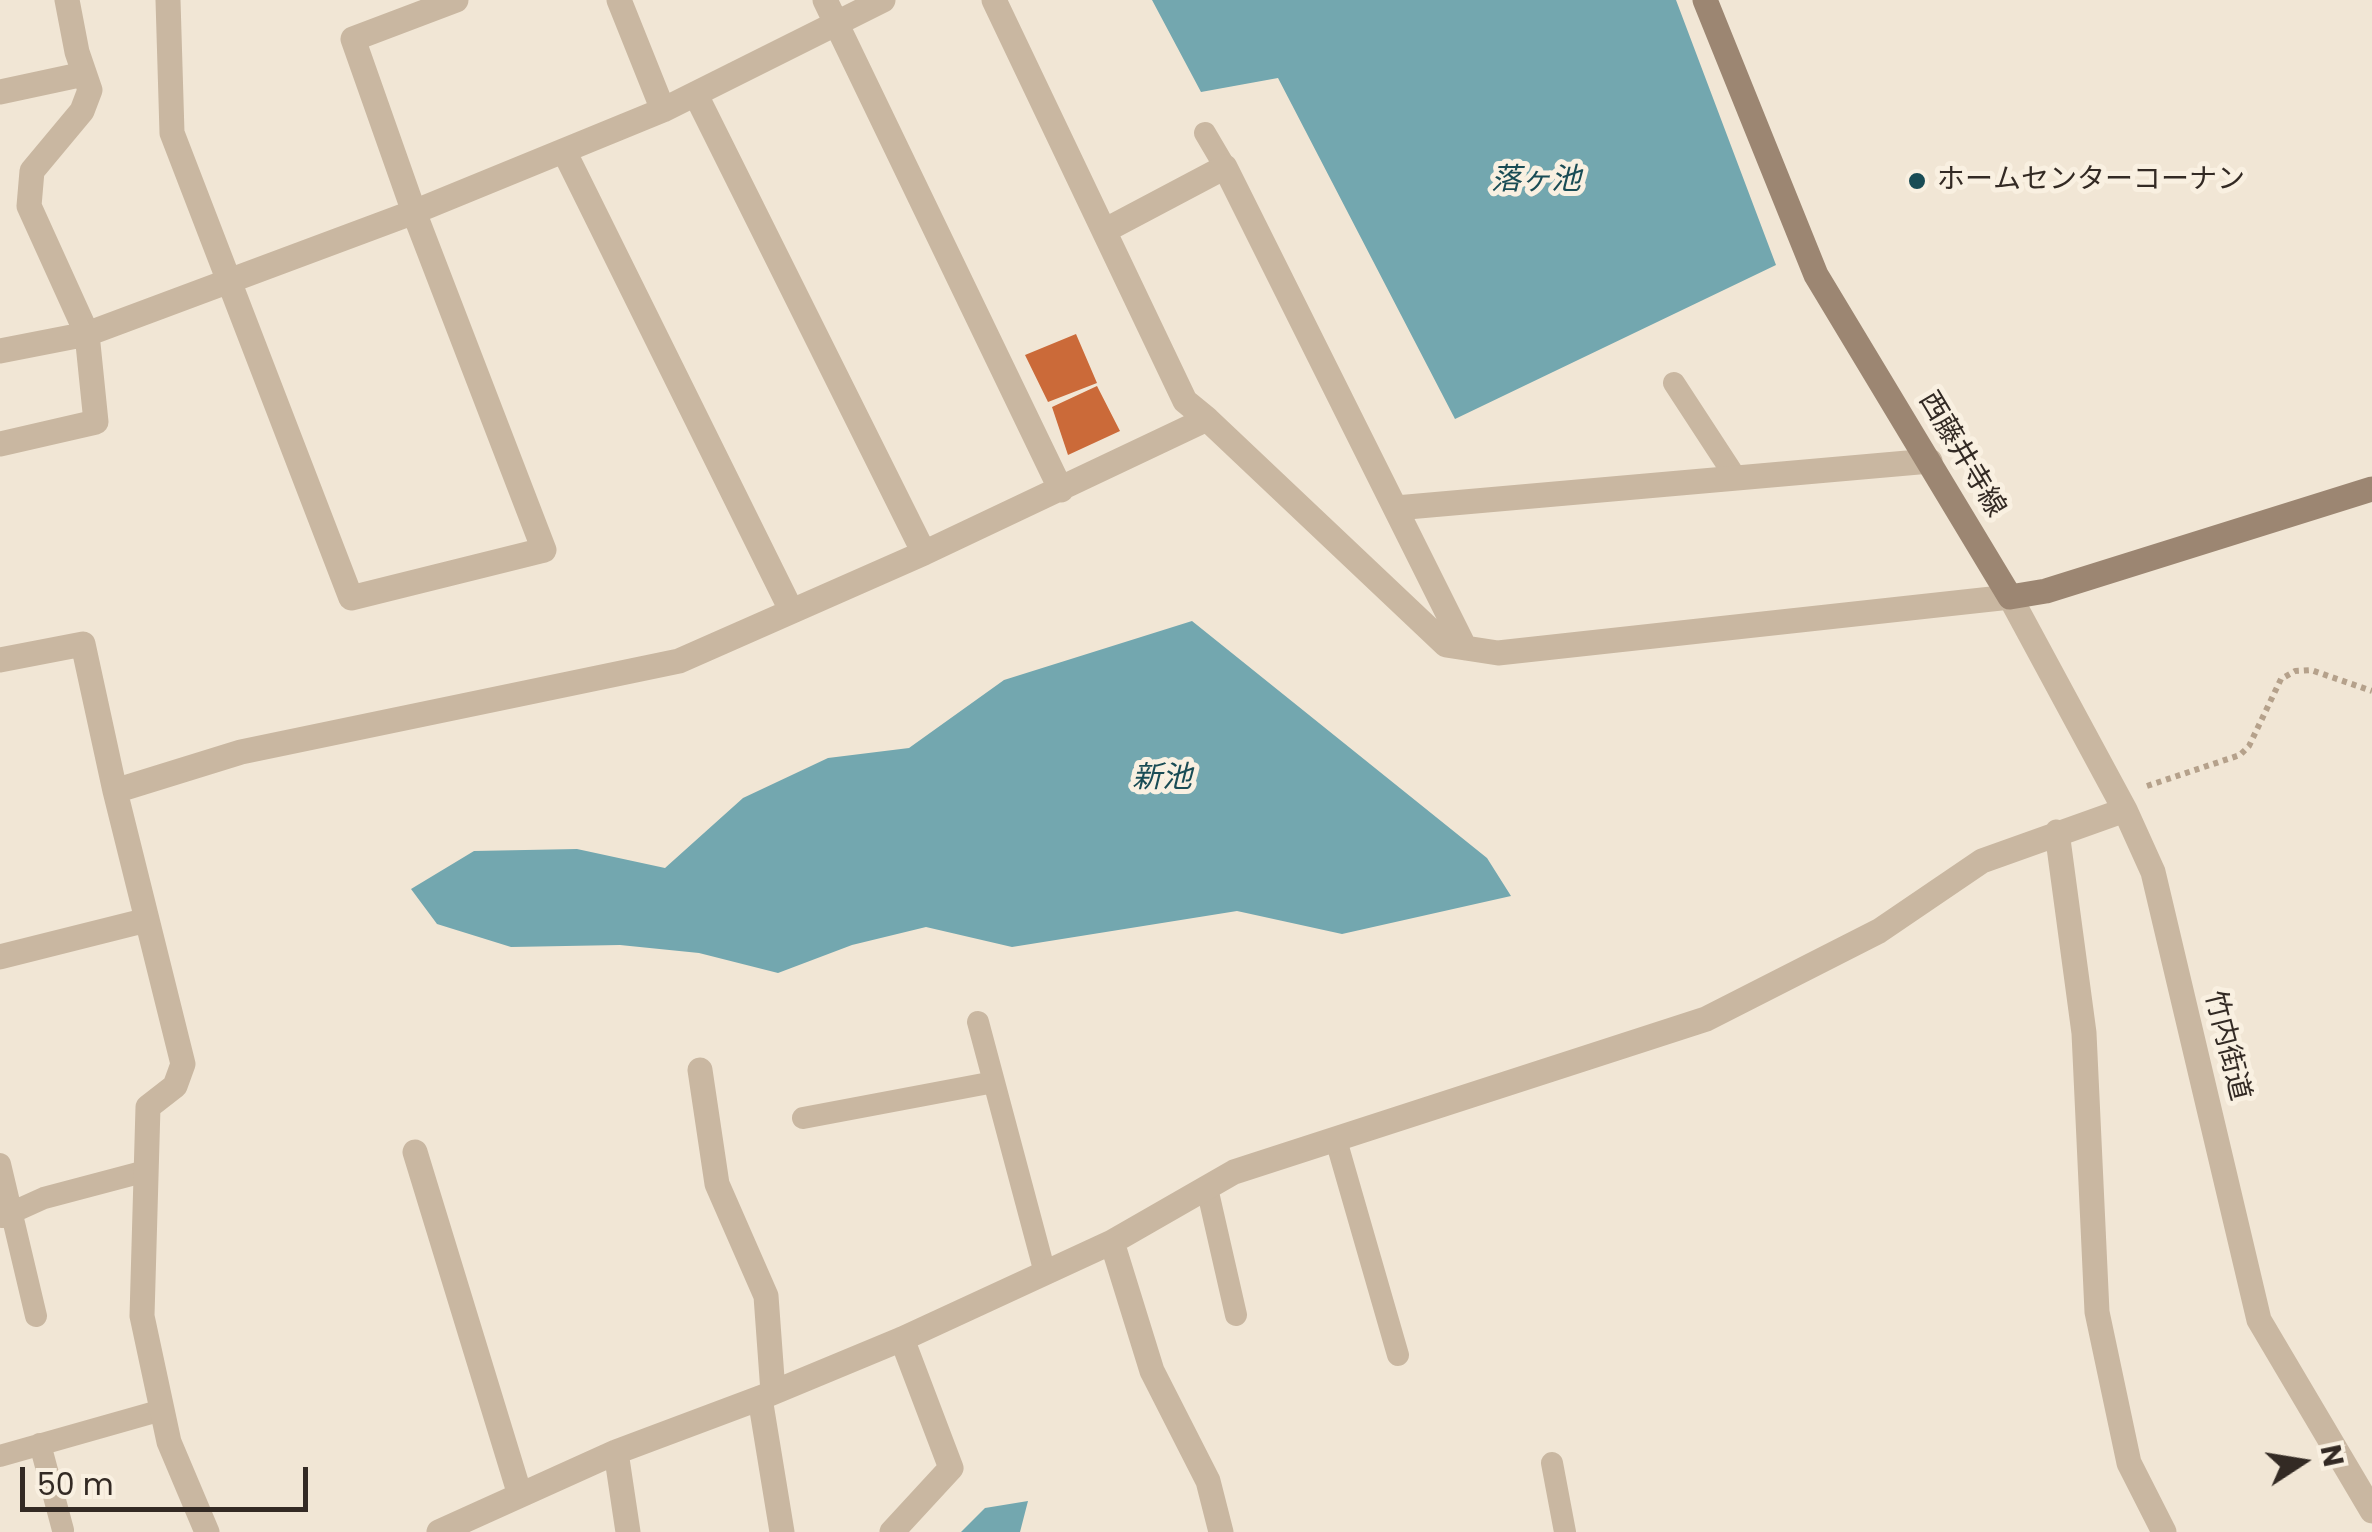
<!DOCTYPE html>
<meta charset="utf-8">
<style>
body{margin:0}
#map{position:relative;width:2372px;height:1532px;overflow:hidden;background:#f1e6d5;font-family:Poppins,sans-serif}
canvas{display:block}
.north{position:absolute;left:2252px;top:1412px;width:100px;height:100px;-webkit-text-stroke:8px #f9f0e1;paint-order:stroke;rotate:78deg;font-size:28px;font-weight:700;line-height:40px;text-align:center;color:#332a24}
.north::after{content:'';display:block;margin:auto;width:35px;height:45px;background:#332a24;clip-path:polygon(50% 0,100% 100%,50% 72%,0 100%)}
.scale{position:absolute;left:20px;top:1467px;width:288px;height:45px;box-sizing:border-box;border:5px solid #332a24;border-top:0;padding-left:12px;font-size:30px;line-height:35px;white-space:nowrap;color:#332a24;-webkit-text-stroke:8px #f9f0e1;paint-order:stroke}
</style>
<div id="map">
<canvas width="2372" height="1532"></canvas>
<div class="north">N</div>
<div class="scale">50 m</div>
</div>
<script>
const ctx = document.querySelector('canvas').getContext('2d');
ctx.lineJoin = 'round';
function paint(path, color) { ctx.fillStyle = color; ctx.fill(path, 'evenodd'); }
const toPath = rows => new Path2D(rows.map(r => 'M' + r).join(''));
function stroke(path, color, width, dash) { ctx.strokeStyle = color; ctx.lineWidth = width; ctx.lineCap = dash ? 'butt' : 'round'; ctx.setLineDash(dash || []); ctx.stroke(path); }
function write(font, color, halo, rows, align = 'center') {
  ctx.font = font + ' Poppins,"Noto Sans JP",sans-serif'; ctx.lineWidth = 10; ctx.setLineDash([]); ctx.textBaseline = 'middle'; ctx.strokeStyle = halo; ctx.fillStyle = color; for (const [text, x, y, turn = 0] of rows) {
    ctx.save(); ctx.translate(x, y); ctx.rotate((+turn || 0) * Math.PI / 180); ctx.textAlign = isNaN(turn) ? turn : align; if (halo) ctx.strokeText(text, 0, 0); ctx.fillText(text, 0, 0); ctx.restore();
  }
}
paint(toPath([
 [1152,0,1676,0,1776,265,1455,419,1278,78,1201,92],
 [1192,621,1487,858,1511,896,1342,934,1237,911,1012,947,926,927,852,945,778,973,699,953,620,945,511,947,437,924,411,889,474,851,577,849,665,868,743,798,828,758,909,748,1004,680],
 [1028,1501,1020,1532,961,1532,985,1508]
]), '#73a7af');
paint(toPath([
 [1076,334,1097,383,1048,402,1025,355],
 [1097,386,1120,431,1068,455,1052,407]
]), '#cb6a39');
stroke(toPath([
 [2147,786,2240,755,2249,746,2281,679,2295,671,2311,670,2372,691]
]), '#b5a18b', 6, [5, 5]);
stroke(toPath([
 [1205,133,1225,167],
 [1674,383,1736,478],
 [978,1022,1045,1273],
 [803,1118,994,1082],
 [1336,1140,1398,1355],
 [0,1164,36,1316],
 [1207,1188,1236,1315],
 [2,1217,44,1198,146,1171],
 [40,1444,63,1530],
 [0,1456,162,1410],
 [1552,1463,1565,1532]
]), '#c9b7a1', 22);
stroke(toPath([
 [168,0,172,133,351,598,544,550,414,212,353,39,456,0],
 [619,0,663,110],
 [825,0,1061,490],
 [994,0,1185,401,1207,419],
 [0,92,84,74],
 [696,95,924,553],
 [564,151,791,610],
 [1104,231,1225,167,1465,648],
 [0,351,87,334,414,212,663,110,883,0],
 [0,444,96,422,87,334,29,206,32,171,82,111,90,90,77,52,67,0],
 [1396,508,1930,461],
 [0,660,83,644,115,791,183,1064,175,1086,148,1107,142,1316,169,1442,207,1532],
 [115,791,241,752,679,661,924,553,1207,419,1446,645,1498,653,2010,597,2125,810,2153,872,2259,1320,2372,1511],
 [2057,832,2084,1033,2097,1312,2129,1463,2164,1532],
 [0,957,147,920],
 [700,1070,717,1184,766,1296,773,1392],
 [415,1152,520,1495],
 [1112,1242,1234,1172,1706,1019,1879,931,1982,861,2125,810],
 [760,1398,782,1532],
 [616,1452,628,1532],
 [439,1532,616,1452,760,1398,902,1339,1112,1242,1152,1371,1208,1481,1221,1532],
 [892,1532,951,1468,902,1339]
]), '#c9b7a1', 25);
stroke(toPath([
 [1705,0,1816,275,2010,597,2046,591,2372,489]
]), '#9c8672', 25);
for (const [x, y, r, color] of [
 [1917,181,10,"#194c55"]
]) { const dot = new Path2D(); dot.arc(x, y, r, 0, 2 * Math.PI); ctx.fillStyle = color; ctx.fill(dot); stroke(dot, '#f9f0e1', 4); }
write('28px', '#332a24', '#f9f0e1', [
 ["ホームセンターコーナン",1937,181]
], 'left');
write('28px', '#332a24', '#f9f0e1', [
 ["西藤井寺線",1961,455,59],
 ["竹内街道",2226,1046,76]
]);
write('italic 30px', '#194c55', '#f9f0e1', [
 ["落ヶ池",1536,181],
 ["新池",1162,779]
]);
</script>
